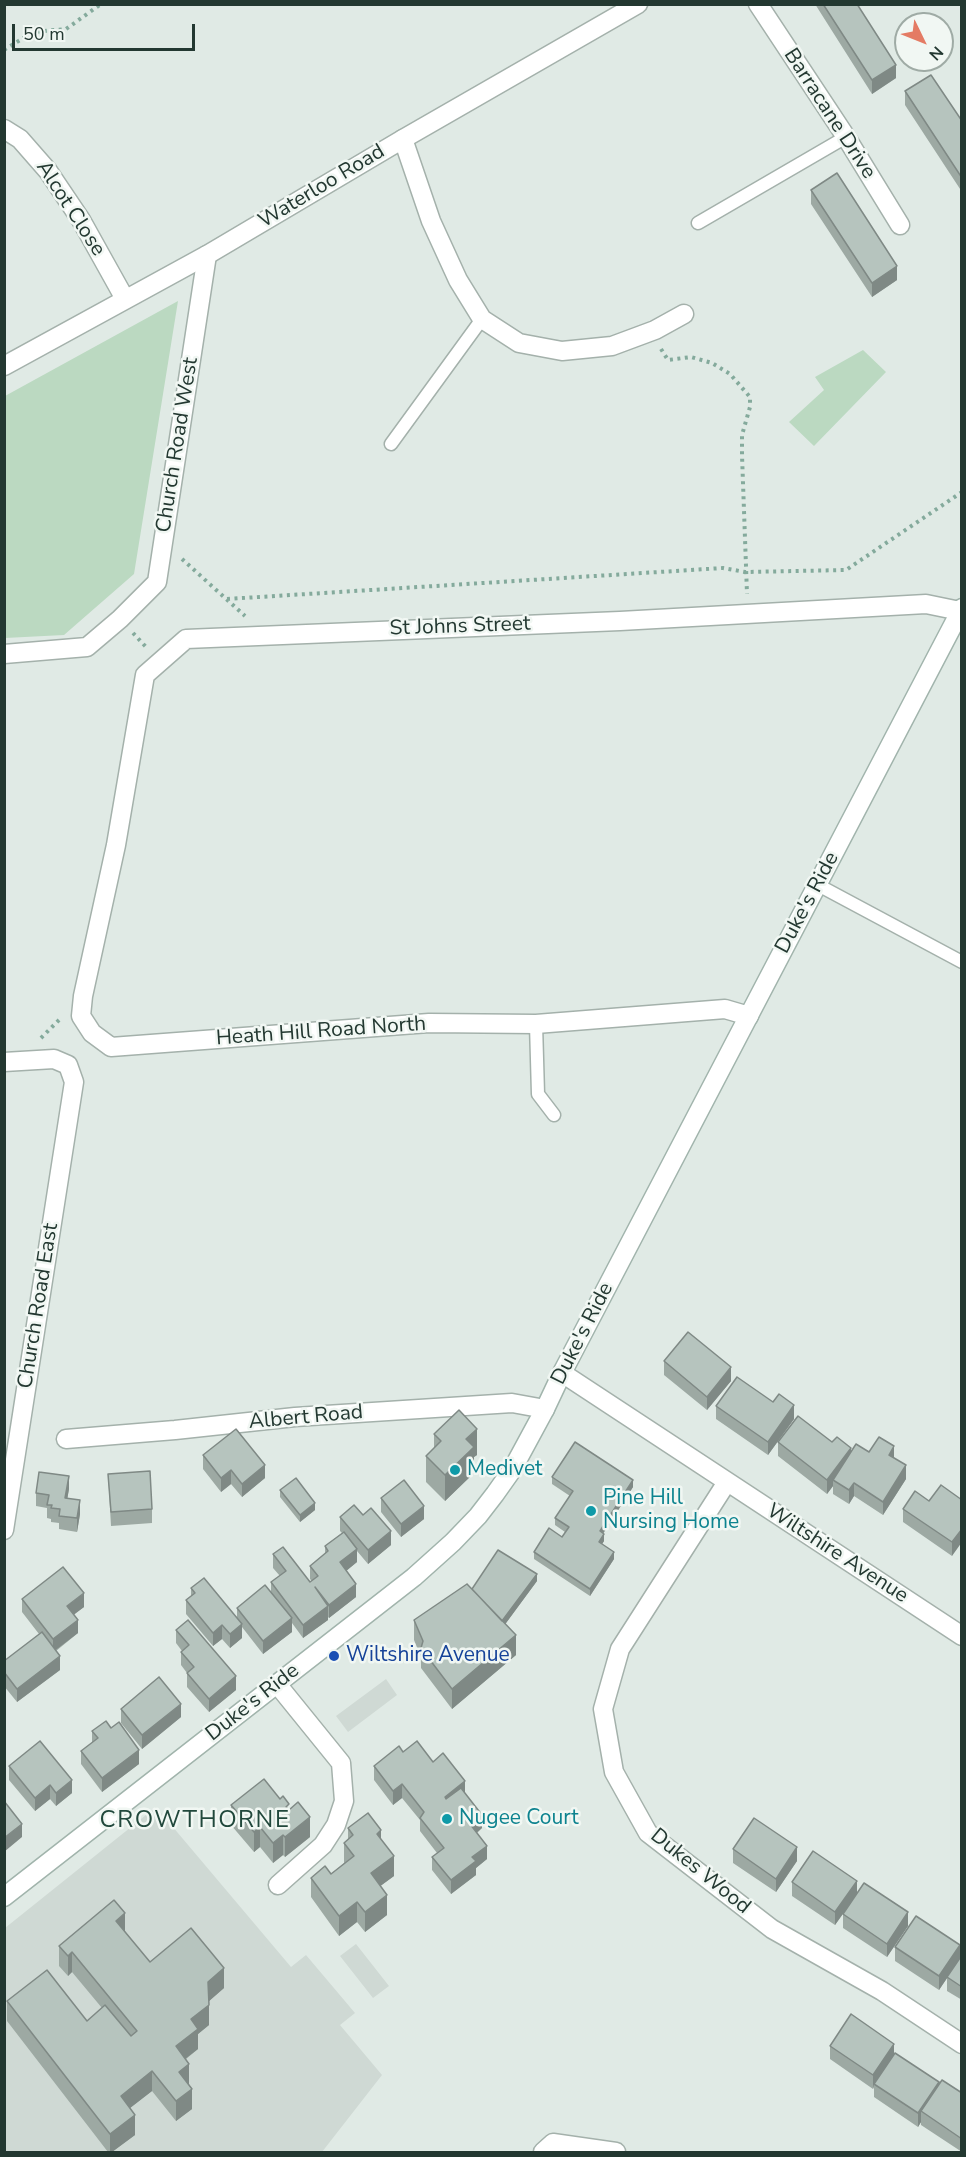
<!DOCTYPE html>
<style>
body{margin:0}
#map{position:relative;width:966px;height:2157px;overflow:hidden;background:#e0eae5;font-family:"Nunito Sans",sans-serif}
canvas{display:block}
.frame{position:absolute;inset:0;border:6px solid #233831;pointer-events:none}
.north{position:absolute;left:894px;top:12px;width:60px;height:60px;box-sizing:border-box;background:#f1f7f3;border:2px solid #9faba5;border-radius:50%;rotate:133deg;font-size:16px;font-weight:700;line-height:24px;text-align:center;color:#233831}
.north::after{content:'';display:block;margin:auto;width:21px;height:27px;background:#e47b64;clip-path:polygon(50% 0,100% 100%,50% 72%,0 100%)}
.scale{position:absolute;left:12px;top:24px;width:183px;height:27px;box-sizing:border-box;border:3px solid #233831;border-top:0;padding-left:8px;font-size:18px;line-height:21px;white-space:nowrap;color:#233831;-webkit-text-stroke:4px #f1f7f3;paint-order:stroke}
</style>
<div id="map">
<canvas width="966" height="2157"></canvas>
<div class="frame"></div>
<div class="north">N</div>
<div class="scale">50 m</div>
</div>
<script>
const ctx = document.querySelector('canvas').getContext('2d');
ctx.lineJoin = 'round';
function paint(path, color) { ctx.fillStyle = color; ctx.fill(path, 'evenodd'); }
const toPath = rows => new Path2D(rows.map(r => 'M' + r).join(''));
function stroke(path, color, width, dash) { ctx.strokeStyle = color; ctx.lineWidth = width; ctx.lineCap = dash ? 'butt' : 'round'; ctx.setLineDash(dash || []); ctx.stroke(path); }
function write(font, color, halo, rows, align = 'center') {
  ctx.font = font + ' "Nunito Sans",sans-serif'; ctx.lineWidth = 5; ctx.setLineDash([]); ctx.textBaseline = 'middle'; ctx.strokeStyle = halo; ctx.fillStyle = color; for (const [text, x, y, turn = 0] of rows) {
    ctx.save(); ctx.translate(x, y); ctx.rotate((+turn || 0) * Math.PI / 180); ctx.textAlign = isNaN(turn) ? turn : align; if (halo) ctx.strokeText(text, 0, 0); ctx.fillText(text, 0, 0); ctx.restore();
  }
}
paint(toPath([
 [386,1679,397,1695,348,1732,336,1716],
 [156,1807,291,1967,306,1955,355,2013,340,2025,382,2075,322,2152,7,2152,5,2150,5,1928],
 [356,1944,389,1986,373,1998,340,1956]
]), '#cfd9d4');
paint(toPath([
 [178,301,134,574,64,635,5,638,5,396],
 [863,350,886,372,814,446,789,422,824,390,815,377]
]), '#bbd9c1');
const service = toPath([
 [698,223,846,137],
 [391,444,482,319],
 [818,885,962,962],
 [536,1024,538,1094,554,1115]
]);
const minor = toPath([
 [758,4,846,137,900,225],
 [4,129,20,139,48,171,81,220,125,299],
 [403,139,431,221,458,280,482,319,519,343,562,351,612,346,655,330,684,314],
 [4,654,87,647,120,619,157,582,207,255],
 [749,1016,725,1009,536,1024,429,1023,111,1047,92,1033,81,1016,83,996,116,845,145,675,186,639,620,621,926,604,960,611],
 [4,1062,54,1059,68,1065,74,1082,4,1530],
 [562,1373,962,1636],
 [66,1439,175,1430,295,1417,512,1403,545,1409],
 [727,1482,620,1649,603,1709,614,1772,648,1833,772,1929,882,1991,962,2044],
 [277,1684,341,1763,344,1801,336,1825,323,1845,278,1885],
 [543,2152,553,2143,616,2152]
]);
const tertiary = toPath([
 [4,366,207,255,403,139,638,4]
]);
const secondary = toPath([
 [4,1897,414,1577,453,1542,478,1516,495,1494,512,1470,545,1409,562,1373,962,608]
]);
stroke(service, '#a4b1ab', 15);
stroke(minor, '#a4b1ab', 21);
stroke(tertiary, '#a4b1ab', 21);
stroke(secondary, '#a1b4ac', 21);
stroke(toPath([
 [4,50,33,32,66,29,101,4],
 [661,349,668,360,691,357,712,363,730,374,750,397,750,407,742,435,742,455,747,594],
 [182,559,245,616],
 [227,599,723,568,745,572,846,570,962,492],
 [133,633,146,647],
 [41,1038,61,1018]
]), '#84aa9c', 4, [3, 4.5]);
stroke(service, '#fff', 12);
stroke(minor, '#fff', 18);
stroke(tertiary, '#fff', 18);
stroke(secondary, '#fff', 18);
paint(toPath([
 [815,4,857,4,896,78,872,94],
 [905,91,962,121,962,192,905,105],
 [811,190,897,280,872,297,811,204],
 [664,1361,731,1381,707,1410,664,1375],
 [716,1406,794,1419,768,1455,716,1419],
 [434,1434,477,1455,474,1457,474,1473,445,1501,426,1482,426,1456,434,1448],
 [778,1442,832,1442,851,1451,869,1452,894,1458,906,1479,883,1515,854,1496,849,1504,833,1494,833,1486,827,1494,778,1456],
 [203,1455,265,1478,242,1497,231,1484,221,1492,203,1469],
 [108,1474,152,1509,152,1523,111,1526],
 [552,1477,633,1487,603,1534,604,1541,602,1544,614,1559,590,1596,534,1559,534,1552,562,1537,565,1532,555,1525,555,1518,570,1496,552,1484],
 [69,1489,67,1499,80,1514,77,1532,59,1529,59,1523,51,1522,51,1519,47,1518,47,1508,36,1506,36,1493],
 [280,1490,315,1510,300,1522,280,1497],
 [381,1498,424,1519,401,1537,381,1512],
 [962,1500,952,1556,903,1522,903,1509,929,1501],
 [340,1517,391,1545,368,1564,357,1551,357,1562,346,1571,356,1597,329,1618,328,1617,328,1620,303,1638,292,1623,292,1632,263,1654,242,1627,242,1638,230,1648,222,1639,213,1646,186,1614,186,1600,191,1596,191,1588,237,1619,237,1608,271,1593,271,1582,280,1576,273,1568,273,1554,310,1582,312,1581,310,1579,310,1566,325,1554,325,1546,342,1533,340,1531],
 [537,1581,505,1624,516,1655,452,1709,421,1668,421,1657,414,1640,414,1620,472,1589],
 [22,1599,84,1607,74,1614,78,1633,56,1651,60,1670,17,1702,4,1686,4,1661,39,1634,22,1612],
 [176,1630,236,1690,209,1712,187,1687,187,1673,181,1665,181,1652,182,1651,176,1643],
 [121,1709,181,1717,142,1749,121,1723],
 [92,1731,139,1764,102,1792,81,1764,81,1751,92,1743],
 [403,1752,433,1762,465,1793,482,1828,477,1833,487,1859,476,1868,476,1875,451,1894,432,1870,432,1857,437,1853,420,1831,420,1820,402,1798,393,1805,374,1780,374,1766],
 [9,1766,72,1793,56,1806,50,1799,35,1811,9,1780],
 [231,1805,289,1809,310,1837,285,1857,283,1855,273,1863,260,1847,254,1852,231,1825],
 [348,1828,381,1839,394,1876,380,1886,387,1915,365,1932,357,1922,339,1936,311,1897,311,1878,331,1874,344,1863,344,1843,348,1839],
 [733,1849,797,1861,776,1892,733,1863],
 [792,1882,857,1894,835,1925,792,1896],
 [843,1914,908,1926,887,1957,843,1928],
 [125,1932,150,1962,224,1988,209,2001,209,2025,198,2034,198,2049,186,2059,192,2109,176,2121,152,2091,130,2108,135,2135,112,2152,108,2152,7,2021,7,2001,87,2021,102,2008,72,1972,68,1976,59,1966,59,1946],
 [895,1947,960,1958,962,1955,962,2000,947,1991,947,1978,939,1990,895,1961],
 [830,2046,894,2054,939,2085,962,2093,962,2152,921,2125,921,2122,918,2127,874,2097,874,2087,873,2089,830,2059]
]), '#9da9a3');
paint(toPath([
 [896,65,896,78,872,94,872,80],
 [897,266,897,280,872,297,872,283],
 [731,1367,731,1381,707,1410,707,1397],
 [794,1405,794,1419,768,1455,768,1442],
 [477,1429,477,1455,474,1457,474,1473,445,1501,445,1475,466,1439],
 [894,1446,894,1460,889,1455],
 [851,1448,851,1462,833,1480,833,1486,827,1494,827,1480],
 [265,1465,265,1478,242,1497,242,1484],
 [906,1465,906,1479,883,1515,883,1502],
 [231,1470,231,1484,221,1492,221,1478],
 [69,1476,69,1489,65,1512,65,1498],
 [633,1480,633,1487,600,1538,600,1531],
 [854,1483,854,1496,849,1504,849,1490],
 [80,1500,80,1514,77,1532,77,1518],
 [315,1503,315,1510,300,1522,300,1515],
 [424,1506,424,1519,401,1537,401,1524],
 [962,1529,962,1542,952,1556,952,1542],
 [391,1531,391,1545,368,1564,368,1550],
 [604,1534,604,1541,599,1549,599,1542],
 [357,1549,357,1562,340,1576,340,1562],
 [614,1552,614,1559,590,1596,590,1589],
 [537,1574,537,1581,501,1630,501,1623],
 [356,1584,356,1597,329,1618,329,1605],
 [84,1593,84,1607,67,1620,67,1606],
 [328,1606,328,1620,303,1638,303,1625],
 [292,1618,292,1632,263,1654,263,1641],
 [78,1620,78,1633,53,1652,53,1639],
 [242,1624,242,1638,230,1648,230,1634],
 [222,1625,222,1639,213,1646,213,1633],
 [516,1635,516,1655,452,1709,452,1689],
 [60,1656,60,1670,17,1702,17,1689],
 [236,1676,236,1690,209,1712,209,1699],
 [181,1704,181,1717,142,1749,142,1735],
 [139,1750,139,1764,102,1792,102,1778],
 [72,1780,72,1793,56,1806,56,1793],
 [465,1781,465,1795,445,1810,445,1797],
 [402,1784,402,1798,393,1805,393,1791],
 [50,1785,50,1799,35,1811,35,1798],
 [482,1815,482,1828,470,1838,470,1824],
 [310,1817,310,1837,285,1857,285,1837],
 [22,1824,22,1837,4,1852,4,1838],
 [260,1827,260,1847,254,1852,254,1832],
 [381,1830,381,1850,377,1834],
 [283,1835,283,1855,273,1863,273,1843],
 [487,1846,487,1859,476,1868,476,1875,451,1894,451,1880,472,1857],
 [797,1847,797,1861,776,1892,776,1879],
 [394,1856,394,1876,371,1893,371,1873],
 [857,1881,857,1894,835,1925,835,1912],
 [387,1895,387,1915,365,1932,365,1912],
 [357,1902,357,1922,339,1936,339,1916],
 [908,1912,908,1926,887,1957,887,1944],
 [125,1913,125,1933,116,1921],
 [960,1945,960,1959,939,1990,939,1976],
 [72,1952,72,1972,68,1976,68,1956],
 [224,1968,224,1988,208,2002,208,1982],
 [209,2005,209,2025,198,2034,198,2049,176,2066,176,2046,191,2019],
 [894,2044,894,2058,874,2084,873,2089,873,2075],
 [189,2064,189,2084,179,2092,179,2072],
 [152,2071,152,2091,121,2115,121,2096],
 [939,2082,939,2096,921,2111,921,2122,918,2127,918,2113],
 [192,2089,192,2109,176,2121,176,2101],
 [135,2115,135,2135,112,2152,110,2152,110,2134]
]), '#7f8985');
const building = toPath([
 [823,4,857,4,896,65,872,80,823,4],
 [931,75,962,121,962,178,905,91,931,75],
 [837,173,897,266,872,283,811,190,837,173],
 [688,1332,731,1367,707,1397,664,1361,688,1332],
 [737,1377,773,1402,779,1394,794,1405,768,1442,716,1406,737,1377],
 [459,1410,477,1429,466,1439,474,1447,445,1475,426,1456,441,1441,434,1434,459,1410],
 [798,1416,832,1442,837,1437,851,1448,827,1480,778,1442,798,1416],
 [236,1429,265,1465,242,1484,231,1470,221,1478,203,1455,236,1429],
 [879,1437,894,1446,889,1455,906,1465,883,1502,854,1483,849,1490,833,1480,856,1444,869,1452,879,1437],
 [575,1442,633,1480,600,1531,604,1534,599,1542,614,1552,590,1589,534,1552,549,1528,562,1537,569,1527,555,1518,573,1491,552,1477,575,1442],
 [150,1471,152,1509,111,1512,108,1474,150,1471],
 [39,1472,69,1476,65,1498,80,1500,77,1518,59,1516,60,1509,51,1508,52,1505,47,1505,49,1495,36,1493,39,1472],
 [296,1478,315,1503,300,1515,280,1490,296,1478],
 [404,1480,424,1506,401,1524,381,1498,404,1480],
 [941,1485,962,1500,962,1529,952,1542,903,1509,915,1491,929,1501,941,1485],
 [354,1505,363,1515,371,1508,391,1531,368,1550,340,1517,354,1505],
 [344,1532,357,1549,340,1562,356,1584,329,1605,315,1587,328,1606,303,1625,271,1582,286,1571,273,1554,283,1547,310,1582,318,1576,310,1566,328,1551,325,1546,344,1532],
 [498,1550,537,1574,502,1621,472,1589,498,1550],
 [63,1567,84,1593,67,1606,78,1620,53,1639,22,1599,63,1567],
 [204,1578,242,1624,230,1634,222,1625,213,1633,186,1600,195,1593,191,1588,204,1578],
 [467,1584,516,1635,452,1689,421,1648,423,1641,414,1620,467,1584],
 [265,1585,292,1618,263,1641,237,1608,265,1585],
 [188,1620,236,1676,209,1699,187,1673,194,1667,181,1652,189,1645,176,1630,188,1620],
 [42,1632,60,1656,17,1689,4,1672,4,1661,42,1632],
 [159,1677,181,1704,142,1735,121,1709,159,1677],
 [106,1721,111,1728,119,1722,139,1750,102,1778,81,1751,98,1738,92,1731,106,1721],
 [40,1741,72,1780,56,1793,50,1785,35,1798,9,1766,40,1741],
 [417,1741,433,1762,443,1753,465,1781,445,1797,446,1799,461,1788,482,1815,470,1824,487,1846,472,1857,476,1861,451,1880,432,1857,444,1848,420,1818,424,1812,402,1784,393,1791,374,1766,399,1746,403,1752,417,1741],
 [264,1779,280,1799,283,1796,289,1804,286,1807,289,1810,298,1802,310,1817,285,1837,283,1835,273,1843,260,1827,254,1832,231,1805,264,1779],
 [4,1801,22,1824,4,1838,4,1801],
 [368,1813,381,1830,377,1834,394,1856,371,1873,387,1895,365,1912,357,1902,339,1916,311,1878,325,1866,331,1874,354,1856,344,1843,353,1835,348,1828,368,1813],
 [754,1818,797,1847,776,1879,733,1849,754,1818],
 [813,1851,857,1881,835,1912,792,1882,813,1851],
 [864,1883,908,1912,887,1944,843,1914,864,1883],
 [114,1900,125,1913,116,1921,150,1962,191,1928,224,1968,208,1982,209,2005,191,2019,198,2029,176,2046,189,2064,179,2072,192,2089,176,2101,152,2071,121,2096,135,2115,110,2134,7,2001,47,1970,87,2021,105,2005,131,2036,137,2031,72,1952,68,1956,59,1946,114,1900],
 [916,1916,960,1945,939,1976,895,1947,916,1916],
 [962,1955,962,1987,947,1977,962,1955],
 [851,2014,894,2044,873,2075,830,2046,851,2014],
 [895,2053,939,2082,918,2113,874,2084,895,2053],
 [942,2080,962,2093,962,2139,921,2111,942,2080]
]);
paint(building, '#b6c4be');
stroke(building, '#7f8985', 1.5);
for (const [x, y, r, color] of [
 [455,1470,6,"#0f9aa8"],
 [591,1511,6,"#0f9aa8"],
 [334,1656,6,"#1a4fb4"],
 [447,1819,6,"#0f9aa8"]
]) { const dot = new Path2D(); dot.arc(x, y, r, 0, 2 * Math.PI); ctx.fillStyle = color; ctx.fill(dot); stroke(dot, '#f1f7f3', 2); }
write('21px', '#233831', '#f1f7f3', [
 ["Barracane Drive",829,114,57],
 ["Waterloo Road",322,187,-31],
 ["Alcot Close",70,209,57],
 ["Church Road West",178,445,-81],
 ["St Johns Street",460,627,-2],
 ["Duke's Ride",808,903,-62],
 ["Heath Hill Road North",321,1032,-4],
 ["Church Road East",39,1306,-81],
 ["Duke's Ride",583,1334,-63],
 ["Albert Road",306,1418,-5],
 ["Wiltshire Avenue",837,1554,33],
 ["Duke's Ride",253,1703,-38],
 ["Dukes Wood",700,1872,39]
]);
write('21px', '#0d838f', '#f1f7f3', [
 ["Medivet",467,1470],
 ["Pine Hill",603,1499],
 ["Nursing Home",603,1523],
 ["Nugee Court",459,1819]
], 'left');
write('21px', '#164399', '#f1f7f3', [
 ["Wiltshire Avenue",346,1656]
], 'left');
ctx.letterSpacing = '1.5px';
write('24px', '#21483c', '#f1f7f3', [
 ["CROWTHORNE",195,1821]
]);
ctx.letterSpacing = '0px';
</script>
